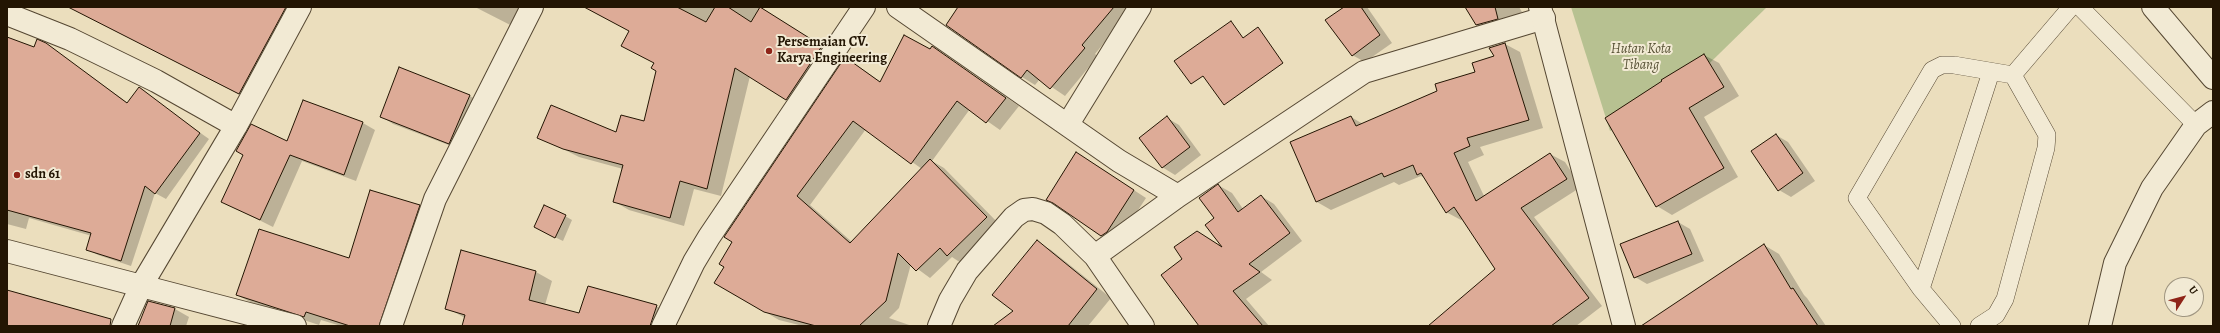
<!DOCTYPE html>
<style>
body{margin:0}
#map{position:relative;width:2220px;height:333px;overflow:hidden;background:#ebdebd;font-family:Alegreya,serif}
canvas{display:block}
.frame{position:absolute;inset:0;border:8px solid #231503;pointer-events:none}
.north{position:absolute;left:2164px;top:277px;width:40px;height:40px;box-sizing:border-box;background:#f2ead4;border:1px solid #9f9580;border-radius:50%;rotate:54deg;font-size:11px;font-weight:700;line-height:16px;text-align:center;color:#231503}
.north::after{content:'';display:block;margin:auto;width:14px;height:18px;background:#8f2418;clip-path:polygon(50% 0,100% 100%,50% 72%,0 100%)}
</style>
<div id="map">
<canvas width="2220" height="333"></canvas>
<div class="frame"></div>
<div class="north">U</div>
</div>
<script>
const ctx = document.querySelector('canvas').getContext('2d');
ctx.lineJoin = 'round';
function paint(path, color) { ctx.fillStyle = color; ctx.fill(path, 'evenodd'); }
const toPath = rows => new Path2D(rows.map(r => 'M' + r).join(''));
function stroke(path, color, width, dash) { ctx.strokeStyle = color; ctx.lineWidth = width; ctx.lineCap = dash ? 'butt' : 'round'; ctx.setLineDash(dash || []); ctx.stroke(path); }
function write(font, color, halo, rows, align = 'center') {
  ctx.font = font + ' Alegreya,serif'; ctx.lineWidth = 4; ctx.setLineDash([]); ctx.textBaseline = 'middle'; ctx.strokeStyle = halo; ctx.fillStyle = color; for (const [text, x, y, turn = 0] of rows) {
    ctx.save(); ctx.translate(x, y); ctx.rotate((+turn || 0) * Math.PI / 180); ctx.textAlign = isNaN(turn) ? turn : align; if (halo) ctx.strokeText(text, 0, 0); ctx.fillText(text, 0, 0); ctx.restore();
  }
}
paint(toPath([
 [1571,7,1767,7,1672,100,1610,131]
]), '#b7c191');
paint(toPath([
 [69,7,307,7,254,102],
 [475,7,538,7,524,32],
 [584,7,760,7,837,56,801,108,750,76,721,196,694,189,684,226,629,210,615,202,623,169,579,157,539,137,617,133,644,123,657,71,655,63,630,31],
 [958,7,1133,7,1095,54,1098,56,1065,96,1040,79,1035,85,1022,77],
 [1345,7,1367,7,1392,43,1365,62,1352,55],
 [1466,7,1519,7,1522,12,1489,32,1476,25],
 [7,38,35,48,46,44,128,103,139,89,209,139,166,199,155,193,131,266,98,255,87,249,92,236,29,218,26,229,7,224],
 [1505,44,1520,52,1543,128,1480,147,1484,155,1468,162,1484,196,1550,154,1565,162,1581,187,1534,217,1602,306,1576,326,1430,326,1496,269,1463,219,1461,220,1446,212,1425,178,1421,176,1399,185,1394,182,1331,210,1317,202,1291,143,1351,117,1363,124,1438,91,1476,72,1496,57],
 [932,47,1019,106,1000,130,970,109,932,161,944,168,1000,225,961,263,952,257,930,278,911,264,899,308,889,318,912,326,803,326,779,320,716,283,846,58,881,82],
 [866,129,922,169,852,242,810,205],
 [1704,55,1719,63,1739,96,1704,117,1738,177,1672,215,1657,206,1663,82],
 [399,68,470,96,482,103,462,150,393,124,381,116],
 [303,101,363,123,375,130,356,181,302,161,273,227,223,202,288,143],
 [1167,118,1179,125,1201,155,1175,175,1162,167],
 [1776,135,1788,142,1815,181,1791,197,1779,190],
 [1089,161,1146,198,1119,239,1114,243,1101,236],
 [1218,185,1232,193,1243,209,1261,196,1274,204,1302,241,1261,272,1272,280,1246,299,1269,326,1200,326,1184,259,1197,232,1224,248,1215,218],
 [419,206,434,215,395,326,341,326,321,320,319,325,252,303,237,295,349,259],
 [565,216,572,220,563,241,542,231],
 [1678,222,1690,229,1704,261,1647,284,1635,277],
 [1037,242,1051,250,1111,298,1088,326,995,326,1014,311],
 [1764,245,1779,254,1804,295,1807,298,1826,326,1655,326],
 [462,251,536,272,552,281,545,305,580,314,656,306,672,315,668,326,463,326,465,318,447,308],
 [149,302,175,309,189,317,186,326,140,326]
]), '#0003');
const building = toPath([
 [68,7,286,7,239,94,68,7],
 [584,7,677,7,706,22,715,7,728,7,751,22,760,7,822,46,786,100,735,68,707,189,680,181,670,218,613,202,623,165,563,149,537,138,551,105,616,132,621,115,644,121,656,71,651,68,654,63,621,46,629,31,584,7],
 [958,7,1114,7,1082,45,1085,48,1050,89,1027,70,1021,78,946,25,958,7],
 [1344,7,1361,7,1380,35,1352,56,1325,20,1344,7],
 [1465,7,1495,7,1498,19,1476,25,1465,7],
 [1231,21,1243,38,1258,27,1283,63,1224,105,1203,76,1191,84,1174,61,1231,21],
 [904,35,930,49,932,46,1006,98,986,123,957,101,911,164,853,121,797,196,850,243,930,159,987,217,947,256,940,248,916,271,898,253,886,301,859,326,816,326,764,312,714,283,724,267,719,264,732,242,724,237,845,57,880,82,904,35],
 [7,37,34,47,37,39,46,43,127,103,139,87,200,133,155,194,145,186,121,261,86,250,91,233,7,210,7,37],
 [1505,43,1529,120,1467,138,1470,146,1454,153,1476,201,1550,153,1567,179,1521,208,1589,298,1551,326,1428,326,1495,269,1454,207,1446,213,1421,173,1417,175,1413,165,1384,177,1382,173,1316,202,1290,142,1351,116,1356,126,1437,91,1435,84,1475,72,1472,63,1494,56,1489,48,1505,43],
 [1704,54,1724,87,1689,108,1724,168,1656,207,1605,118,1662,81,1661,80,1704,54],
 [399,67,470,95,449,144,380,117,399,67],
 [303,100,363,122,344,175,290,155,260,220,221,202,243,155,236,151,251,124,287,141,303,100],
 [1167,116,1190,147,1162,168,1139,138,1167,116],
 [1776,134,1803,173,1778,191,1751,151,1776,134],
 [1076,152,1134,190,1107,232,1101,236,1053,203,1046,200,1076,152],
 [1218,184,1238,212,1261,195,1290,233,1249,264,1260,272,1233,291,1263,326,1199,326,1161,275,1182,259,1174,247,1197,231,1222,247,1205,225,1214,218,1199,198,1218,184],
 [370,190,420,205,379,326,350,326,306,312,304,317,236,295,259,229,349,258,370,190],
 [544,205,566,215,555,238,534,227,544,205],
 [1678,221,1692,254,1634,278,1620,244,1678,221],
 [1037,240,1097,289,1068,326,993,326,1013,311,992,295,1037,240],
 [1764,244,1791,289,1793,288,1818,326,1641,326,1764,244],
 [461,250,536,271,529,300,579,313,588,286,657,305,650,326,462,326,465,315,445,309,461,250],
 [7,290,111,319,110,326,7,326,7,290],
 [148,301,175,308,170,326,138,326,148,301]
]);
paint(building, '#ddab97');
stroke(building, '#231503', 1);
const service = toPath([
 [2080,7,2196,125],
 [1921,289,1991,72],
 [1952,326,1921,289,1857,198,1932,70,1942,65,1954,65,2013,75],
 [1979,326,1996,315,2005,299,2046,148,2047,135,2013,75,2071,7]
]);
const minor = toPath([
 [898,7,1119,161,1178,196,1364,72,1544,18],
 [2153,7,2213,78],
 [7,14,70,39,156,81,236,126],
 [1068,124,1140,7],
 [7,251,295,326],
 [1095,256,1178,196],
 [123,326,141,286,236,126,300,7],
 [391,326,435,199,532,7],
 [663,326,694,262,709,237,864,7],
 [939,326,950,300,967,271,1014,217,1024,210,1033,209,1046,213,1062,224,1095,256,1143,326],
 [2100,326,2115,263,2152,188,2196,125,2213,112]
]);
const tertiary = toPath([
 [1540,7,1624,326]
]);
stroke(service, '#554732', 18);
stroke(minor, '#554732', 24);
stroke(tertiary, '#554732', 24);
stroke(service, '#f2ead4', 17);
stroke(minor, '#f2ead4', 22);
stroke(tertiary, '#f2ead4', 22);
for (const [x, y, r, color] of [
 [769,51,4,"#8f2418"],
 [17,175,4,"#8f2418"]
]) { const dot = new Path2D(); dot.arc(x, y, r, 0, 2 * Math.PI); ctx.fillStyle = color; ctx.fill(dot); stroke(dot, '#f2ead4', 1.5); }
write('bold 14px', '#231503', '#f2ead4', [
 ["Persemaian CV.",777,43],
 ["Karya Engineering",777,59],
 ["sdn 61",25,175]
], 'left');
write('italic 14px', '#575135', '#f2ead4', [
 ["Hutan Kota",1641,50],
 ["Tibang",1641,66]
]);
</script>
